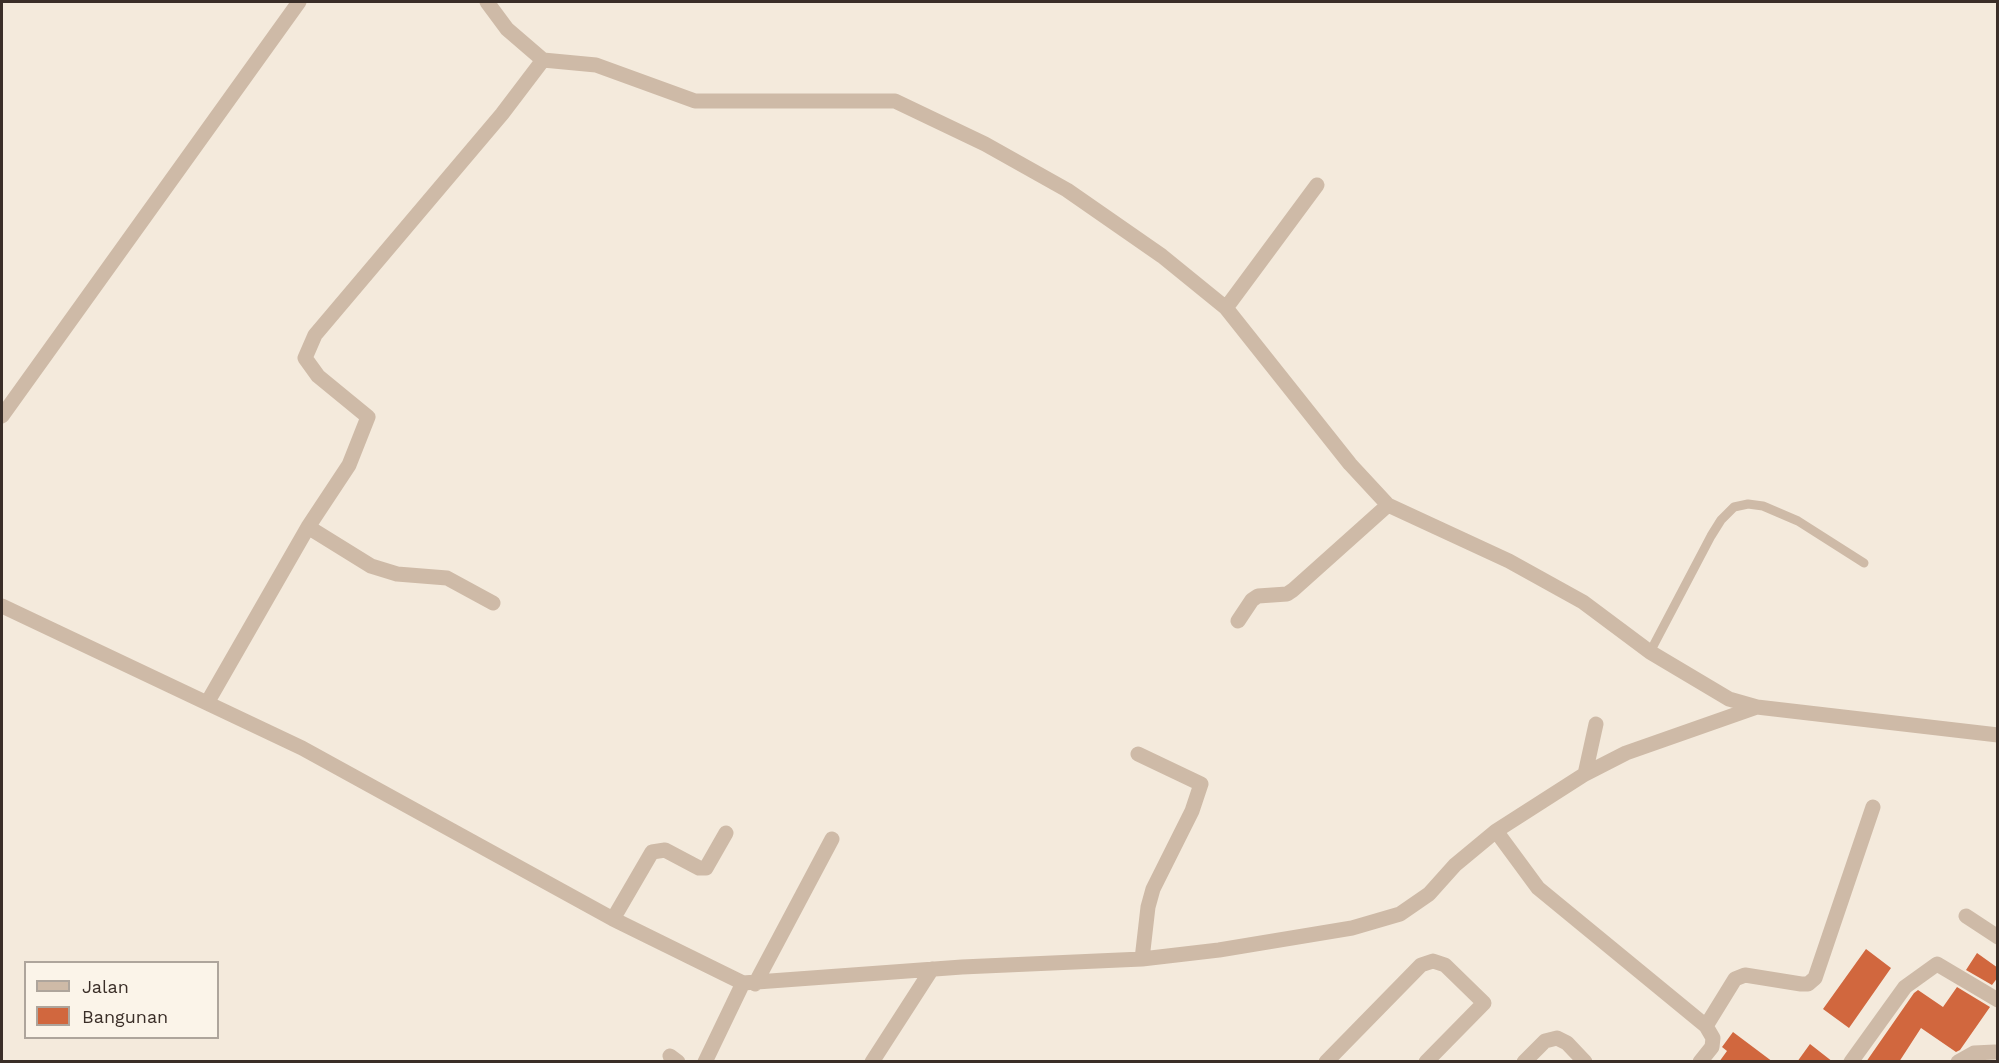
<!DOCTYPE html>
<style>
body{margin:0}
#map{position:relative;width:1999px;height:1063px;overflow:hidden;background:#f4eadc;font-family:"Work Sans",sans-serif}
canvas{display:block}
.frame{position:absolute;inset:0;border:3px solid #3a2e28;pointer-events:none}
.legend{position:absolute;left:24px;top:961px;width:195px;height:78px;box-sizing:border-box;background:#fbf4e9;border:2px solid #aea59c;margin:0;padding:8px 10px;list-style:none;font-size:18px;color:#3a2e28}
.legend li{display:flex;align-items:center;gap:12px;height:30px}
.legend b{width:30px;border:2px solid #aea59c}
</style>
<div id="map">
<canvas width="1999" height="1063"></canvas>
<div class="frame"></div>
<ul class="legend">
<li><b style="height:8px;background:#cebaa7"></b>Jalan</li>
<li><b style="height:16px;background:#d1673e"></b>Bangunan</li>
</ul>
</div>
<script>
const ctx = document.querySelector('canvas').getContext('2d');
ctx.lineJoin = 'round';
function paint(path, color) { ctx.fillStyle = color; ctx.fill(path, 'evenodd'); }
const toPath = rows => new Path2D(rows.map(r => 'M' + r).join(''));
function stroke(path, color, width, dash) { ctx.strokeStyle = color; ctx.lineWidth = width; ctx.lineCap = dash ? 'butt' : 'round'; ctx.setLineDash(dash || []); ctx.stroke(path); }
paint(toPath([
 [1866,949,1891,968,1849,1028,1823,1009],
 [1977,953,1998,968,1998,977,1992,985,1966,970],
 [1957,987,1990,1007,1960,1050,1956,1052,1921,1028,1899,1062,1866,1062,1914,993,1918,990,1943,1007],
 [1733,1032,1773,1062,1719,1062,1727,1051,1722,1047],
 [1810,1044,1833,1062,1797,1062]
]), '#d1673e');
stroke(toPath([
 [1650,652,1711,536,1721,520,1734,507,1748,504,1763,506,1798,521,1864,563]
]), '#cebaa7', 9);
stroke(toPath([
 [487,2,507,29,543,60,596,65,695,101,895,101,985,144,1067,190,1162,256,1226,308,1350,464,1388,505,1509,561,1583,602,1650,652,1729,699,1757,707,1998,735],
 [1226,308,1317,185],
 [2,416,299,2],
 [308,527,371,566,397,574,447,578,493,603],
 [2,606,302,748,613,919,743,983,962,967,1142,959,1219,950,1352,928,1400,914,1429,894,1455,865,1496,831,1585,774,1626,753,1757,707],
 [1238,621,1252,600,1258,596,1287,594,1293,590,1388,505],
 [207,703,308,527,349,465,368,417,318,376,305,358,315,335,502,114,543,60],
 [1138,754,1201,784,1192,811,1153,889,1148,907,1142,959],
 [1585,774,1596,724],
 [1496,831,1538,888,1706,1026],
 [1966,916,1998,937],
 [613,919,652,852,665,850,699,868,706,868,726,833],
 [755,984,832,839],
 [670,1056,678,1062],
 [705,1062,743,983],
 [872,1062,932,969],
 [1326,1062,1421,965,1433,961,1445,965,1484,1003,1426,1062],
 [1524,1062,1545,1041,1557,1038,1567,1043,1585,1062],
 [1700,1062,1712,1047,1713,1038,1706,1026,1735,979,1745,975,1801,984,1808,984,1815,978,1873,807],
 [1851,1062,1905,987,1937,964,1998,1000],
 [1958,1062,1974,1053,1995,1052]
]), '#cebaa7', 15);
</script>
